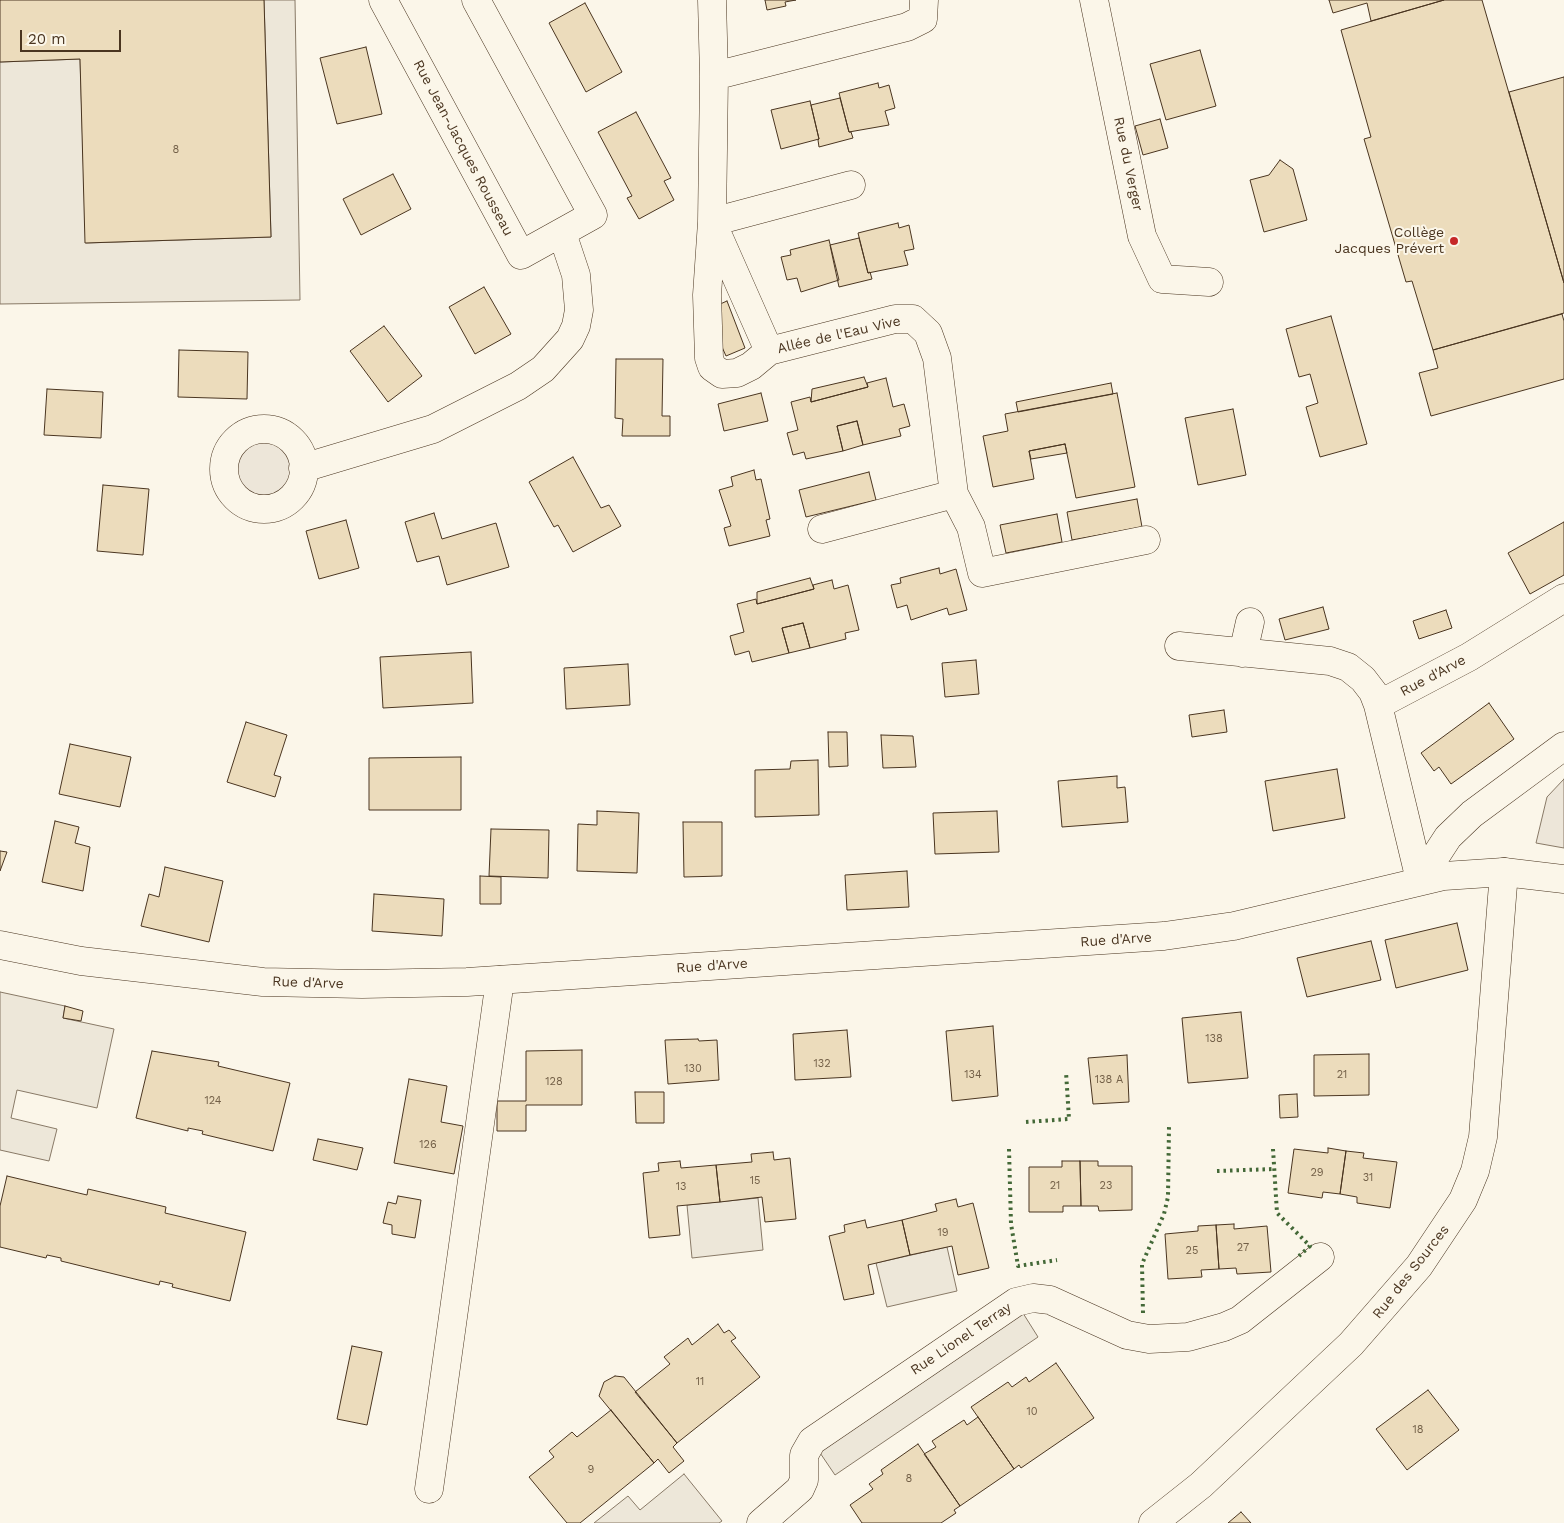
<!DOCTYPE html>
<meta charset="utf-8">
<style>
body{margin:0}
#map{position:relative;width:1564px;height:1523px;overflow:hidden;background:#fbf6e9;font-family:"Work Sans",sans-serif}
canvas{display:block}
.scale{position:absolute;left:20px;top:30px;width:101px;height:22px;box-sizing:border-box;border:2px solid #4a3520;border-top:0;padding-left:6px;font-size:15px;line-height:18px;white-space:nowrap;color:#4a3520;-webkit-text-stroke:4px #fbf6e9;paint-order:stroke}
</style>
<div id="map">
<canvas width="1564" height="1523"></canvas>
<div class="scale">20 m</div>
</div>
<script>
const ctx = document.querySelector('canvas').getContext('2d');
ctx.lineJoin = 'round';
function paint(path, color) { ctx.fillStyle = color; ctx.fill(path, 'evenodd'); }
const toPath = rows => new Path2D(rows.map(r => 'M' + r).join(''));
function stroke(path, color, width, dash) { ctx.strokeStyle = color; ctx.lineWidth = width; ctx.lineCap = dash ? 'butt' : 'round'; ctx.setLineDash(dash || []); ctx.stroke(path); }
function write(font, color, halo, rows, align = 'center') {
  ctx.font = font + ' "Work Sans",sans-serif'; ctx.lineWidth = 4; ctx.setLineDash([]); ctx.textBaseline = 'middle'; ctx.strokeStyle = halo; ctx.fillStyle = color; for (const [text, x, y, turn = 0] of rows) {
    ctx.save(); ctx.translate(x, y); ctx.rotate((+turn || 0) * Math.PI / 180); ctx.textAlign = isNaN(turn) ? turn : align; if (halo) ctx.strokeText(text, 0, 0); ctx.fillText(text, 0, 0); ctx.restore();
  }
}
const green = toPath([
 '235 469a29 29 0 1 1 58 0a29 29 0 1 1-58 0Z',
 [1564,779,1564,848,1536,843,1547,797,1564,779]
]);
paint(green, '#ede6d9');
stroke(green, '#887966', 1);
const parking = toPath([
 [264,0,295,0,300,300,0,304,0,62,80,59,86,243,271,237,264,0],
 [0,992,65,1006,63,1018,114,1029,97,1108,17,1090,11,1118,57,1129,49,1161,0,1150,0,992],
 [758,1198,763,1250,692,1258,687,1205,758,1198],
 [947,1247,957,1291,887,1307,876,1263,947,1247],
 [1016,1302,1038,1337,835,1475,812,1441,1016,1302],
 [684,1474,722,1521,719,1523,594,1523,628,1496,640,1510,684,1474]
]);
paint(parking, '#ede7d9');
stroke(parking, '#887966', 1);
const building = toPath([
 [0,0,264,0,271,237,85,243,80,59,0,62,0,0],
 [765,0,796,0,785,2,786,6,767,10,765,0],
 [1329,0,1444,0,1371,21,1367,3,1333,13,1329,0],
 [1444,0,1482,0,1564,283,1564,313,1433,350,1412,281,1406,282,1364,139,1371,137,1341,30,1444,0],
 [585,3,622,72,586,92,549,23,585,3],
 [366,47,382,114,337,124,320,58,366,47],
 [1200,50,1216,106,1166,120,1150,64,1200,50],
 [1564,77,1564,283,1509,92,1564,77],
 [878,83,879,88,889,85,895,108,885,111,889,125,849,132,839,93,878,83],
 [840,98,849,132,851,132,853,138,819,147,818,140,819,139,811,105,840,98],
 [810,101,819,139,781,149,771,110,810,101],
 [636,112,671,178,664,181,674,200,639,219,627,198,632,196,598,132,636,112],
 [1160,119,1168,148,1143,155,1135,126,1160,119],
 [1280,160,1293,169,1307,220,1264,232,1250,180,1269,175,1280,160],
 [393,174,411,209,361,235,343,199,393,174],
 [898,223,899,228,909,225,914,249,904,251,908,265,868,273,858,233,898,223],
 [859,238,868,273,870,272,872,279,839,287,830,245,859,238],
 [829,240,839,280,801,292,797,278,787,280,781,257,791,255,790,250,829,240],
 [484,287,511,334,475,354,449,307,484,287],
 [727,301,745,348,726,356,718,338,718,305,727,301],
 [1562,314,1564,321,1564,379,1431,416,1419,373,1438,368,1433,350,1562,314],
 [1331,316,1367,444,1320,457,1306,407,1318,403,1310,374,1299,377,1286,329,1331,316],
 [384,326,422,376,388,402,350,351,384,326],
 [179,350,248,352,247,399,178,397,179,350],
 [616,359,663,359,662,416,670,416,670,436,622,436,623,419,615,418,616,359],
 [864,377,868,387,811,402,812,389,864,377],
 [886,378,893,407,904,404,910,426,899,429,901,436,863,445,857,421,837,426,843,451,806,459,804,452,793,455,787,433,798,430,791,402,810,397,811,402,868,387,867,383,886,378],
 [1111,383,1113,394,1018,412,1016,402,1111,383],
 [47,389,103,392,101,438,44,435,47,389],
 [761,393,768,421,724,431,718,404,761,393],
 [1117,393,1135,487,1076,498,1065,444,1029,451,1034,479,993,487,983,436,1008,431,1005,414,1117,393],
 [1233,409,1246,475,1198,485,1185,418,1233,409],
 [857,421,863,445,843,451,837,426,857,421],
 [1065,444,1067,453,1031,459,1029,451,1065,444],
 [573,457,601,508,609,505,621,526,573,552,558,525,554,527,529,482,573,457],
 [754,470,756,480,761,479,770,519,766,520,770,536,729,546,724,528,731,526,719,490,733,486,731,477,754,470],
 [869,472,876,500,806,517,799,490,869,472],
 [103,485,149,489,143,555,97,551,103,485],
 [1137,499,1142,527,1072,540,1067,512,1137,499],
 [434,513,442,539,496,523,509,567,447,585,439,556,417,562,405,522,434,513],
 [1057,514,1062,542,1006,553,1000,525,1057,514],
 [346,520,359,568,319,579,306,531,346,520],
 [1564,522,1564,575,1530,594,1508,553,1564,522],
 [939,568,940,574,956,569,967,610,949,615,947,608,911,620,907,605,897,608,891,585,901,583,900,578,939,568],
 [810,578,814,589,757,604,757,592,810,578],
 [832,580,834,589,848,585,859,630,845,633,846,639,810,648,803,623,782,628,789,653,752,662,749,651,735,655,730,636,744,632,737,604,756,599,757,604,814,589,813,585,832,580],
 [1323,607,1329,629,1285,640,1279,619,1323,607],
 [1446,610,1452,628,1419,639,1413,621,1446,610],
 [803,623,810,648,789,653,782,628,803,623],
 [471,652,473,703,383,708,380,657,471,652],
 [976,660,979,694,945,697,942,663,976,660],
 [628,664,630,705,566,709,564,668,628,664],
 [1489,703,1514,739,1451,784,1439,767,1434,771,1421,753,1489,703],
 [1224,710,1227,732,1192,737,1189,715,1224,710],
 [246,722,287,735,274,775,281,777,275,797,227,782,246,722],
 [828,732,847,732,848,766,829,767,828,732],
 [881,735,913,736,916,767,883,768,881,735],
 [70,744,131,757,120,807,59,794,70,744],
 [461,757,461,810,369,810,369,758,461,757],
 [818,760,819,815,755,817,755,770,790,769,791,761,818,760],
 [1337,769,1345,818,1273,831,1265,781,1337,769],
 [1117,776,1117,788,1125,787,1128,822,1062,827,1058,781,1117,776],
 [597,811,639,813,637,873,577,871,578,824,597,825,597,811],
 [997,811,999,852,935,854,933,813,997,811],
 [55,821,79,827,75,843,90,847,83,891,42,882,55,821],
 [683,822,722,822,722,876,684,877,683,822],
 [491,829,549,830,548,878,489,876,491,829],
 [0,851,7,852,0,871,0,851],
 [165,867,223,881,209,942,141,926,149,894,159,897,165,867],
 [907,871,909,907,847,910,845,875,907,871],
 [480,876,501,877,501,904,480,904,480,876],
 [374,894,444,899,442,936,372,931,374,894],
 [1457,923,1468,970,1396,988,1385,940,1457,923],
 [1371,941,1381,980,1307,997,1297,958,1371,941],
 [65,1006,83,1011,81,1021,63,1018,65,1006],
 [1241,1012,1248,1078,1188,1083,1182,1018,1241,1012],
 [993,1026,998,1096,952,1101,946,1031,993,1026],
 [847,1030,851,1077,795,1080,793,1034,847,1030],
 [698,1039,699,1041,717,1040,719,1080,668,1084,665,1040,698,1039],
 [582,1050,582,1105,526,1105,526,1131,497,1131,497,1101,526,1101,526,1051,582,1050],
 [152,1051,219,1062,218,1066,290,1083,273,1151,202,1134,203,1131,188,1128,188,1131,136,1118,152,1051],
 [1369,1054,1369,1095,1314,1096,1314,1055,1369,1054],
 [1127,1055,1129,1102,1093,1104,1088,1058,1127,1055],
 [409,1079,447,1086,441,1122,463,1126,454,1174,394,1163,409,1079],
 [635,1092,664,1092,664,1123,636,1123,635,1092],
 [1297,1094,1298,1117,1280,1118,1279,1095,1297,1094],
 [318,1139,363,1148,357,1170,313,1160,318,1139],
 [1328,1148,1346,1151,1340,1194,1323,1192,1322,1198,1288,1193,1294,1149,1328,1153,1328,1148],
 [1346,1151,1364,1153,1363,1158,1397,1162,1390,1208,1357,1203,1357,1197,1340,1194,1346,1151],
 [773,1152,774,1160,790,1158,796,1219,765,1222,762,1197,720,1202,716,1165,752,1162,751,1154,773,1152],
 [680,1161,681,1168,716,1165,720,1202,677,1206,680,1235,649,1238,643,1173,659,1171,658,1163,680,1161],
 [1062,1161,1080,1161,1081,1206,1063,1206,1063,1212,1029,1212,1029,1167,1062,1167,1062,1161],
 [1080,1161,1098,1161,1098,1166,1132,1166,1132,1210,1099,1211,1098,1206,1081,1206,1080,1161],
 [7,1176,87,1195,88,1189,166,1207,165,1213,246,1232,230,1301,172,1287,173,1284,160,1281,159,1285,61,1261,61,1258,47,1255,46,1258,0,1247,0,1206,7,1176],
 [398,1196,421,1200,415,1238,392,1234,392,1225,383,1223,388,1202,396,1204,398,1196],
 [956,1199,958,1207,973,1203,989,1268,958,1275,952,1246,910,1255,902,1220,937,1211,935,1204,956,1199],
 [865,1220,867,1228,902,1220,910,1255,868,1265,874,1294,844,1300,829,1236,845,1232,844,1225,865,1220],
 [1234,1224,1234,1229,1267,1226,1271,1272,1237,1274,1236,1268,1219,1269,1216,1225,1234,1224],
 [1216,1225,1219,1269,1201,1270,1202,1277,1168,1279,1165,1234,1198,1231,1198,1226,1216,1225],
 [718,1324,724,1333,729,1330,736,1338,731,1341,760,1377,677,1443,635,1392,670,1364,664,1357,688,1338,692,1345,718,1324],
 [352,1346,382,1352,367,1425,337,1419,352,1346],
 [1056,1363,1094,1418,1021,1468,1019,1465,1014,1469,971,1407,1008,1382,1012,1387,1026,1377,1029,1382,1056,1363],
 [615,1376,624,1377,677,1443,673,1447,684,1461,669,1473,658,1459,654,1463,599,1396,604,1382,615,1376],
 [1428,1390,1459,1430,1407,1470,1376,1429,1428,1390],
 [611,1410,654,1463,580,1523,567,1523,529,1477,554,1457,549,1451,572,1432,577,1437,611,1410],
 [978,1417,1014,1469,960,1506,924,1454,936,1447,932,1441,964,1420,967,1425,978,1417],
 [918,1444,960,1506,954,1510,956,1513,941,1523,862,1523,850,1505,873,1489,869,1484,883,1474,881,1470,918,1444],
 [1241,1512,1251,1523,1228,1523,1241,1512]
]);
paint(building, '#ecdcbc');
stroke(building, '#4a3520', 1);
const minor = toPath([
 [383,0,521,255,593,215,476,0],
 [712,0,714,76,712,222,769,351,895,319,913,319,928,333,937,358,954,494,971,527,982,573,1146,540],
 [1094,0,1142,236,1162,279,1209,282],
 [714,76,907,27,923,19,924,0],
 [769,351,751,366,737,373,722,374,712,367,709,358,707,295,712,222,851,185],
 '224 469a40 40 0 1 1 80 0a40 40 0 1 1-80 0Z',
 [303,468,433,429,518,386,543,369,570,339,576,326,579,310,576,275,562,233],
 [822,529,954,494],
 [1179,646,1330,661,1348,667,1363,679,1373,692,1378,705],
 [1243,653,1250,622],
 [1420,880,1378,705,1469,657,1564,598],
 [1420,880,1448,837,1472,814,1564,746],
 [429,1489,500,980],
 [761,1523,800,1489,804,1480,804,1455,812,1441,1016,1302,1033,1298,1050,1300,1127,1335,1149,1339,1188,1337,1224,1327,1240,1320,1320,1257],
 [1153,1523,1201,1485,1351,1344,1419,1266,1463,1200,1475,1171,1483,1137,1504,872]
]);
const major = toPath([
 [0,945,81,961,263,982,362,984,467,982,1164,936,1234,926,1444,876,1504,872,1564,879]
]);
stroke(minor, '#4a3520', 29);
stroke(major, '#4a3520', 29);
stroke(minor, '#fbf6e9', 28);
stroke(major, '#fbf6e9', 28);
stroke(toPath([
 [1026,1122,1069,1119,1066,1072],
 [1009,1149,1011,1224,1018,1266,1057,1260],
 [1273,1149,1277,1213,1310,1246,1299,1256],
 [1217,1171,1274,1169],
 [1143,1313,1142,1264,1164,1214,1168,1197,1169,1127]
]), '#436837', 4, [2.5, 4]);
for (const [x, y, r, color] of [
 [1454,241,5,"#c62828"]
]) { const dot = new Path2D(); dot.arc(x, y, r, 0, 2 * Math.PI); ctx.fillStyle = color; ctx.fill(dot); stroke(dot, '#fbf6e9', 2); }
write('11px', '#725f47', null, [
 ["8",176,150],
 ["138",1214,1039],
 ["132",822,1064],
 ["130",693,1069],
 ["134",973,1075],
 ["21",1342,1075],
 ["138 A",1109,1080],
 ["128",554,1082],
 ["124",213,1101],
 ["126",428,1145],
 ["29",1317,1173],
 ["31",1368,1178],
 ["15",755,1181],
 ["21",1055,1186],
 ["23",1106,1186],
 ["13",681,1187],
 ["19",943,1233],
 ["27",1243,1248],
 ["25",1192,1251],
 ["11",700,1382],
 ["10",1032,1412],
 ["18",1418,1430],
 ["9",591,1470],
 ["8",909,1479]
]);
write('14px', '#4a3520', '#fbf6e9', [
 ["Rue Jean-Jacques Rousseau",463,148,62],
 ["Rue du Verger",1128,164,78],
 ["Allée de l'Eau Vive",839,335,-13],
 ["Rue d'Arve",1433,676,-28],
 ["Rue d'Arve",1116,940,-4],
 ["Rue d'Arve",712,966,-4],
 ["Rue d'Arve",308,983,2],
 ["Rue des Sources",1411,1272,-52],
 ["Rue Lionel Terray",961,1339,-34]
]);
write('14px', '#4a3520', '#fbf6e9', [
 ["Collège",1444,233],
 ["Jacques Prévert",1444,249]
], 'right');
</script>
